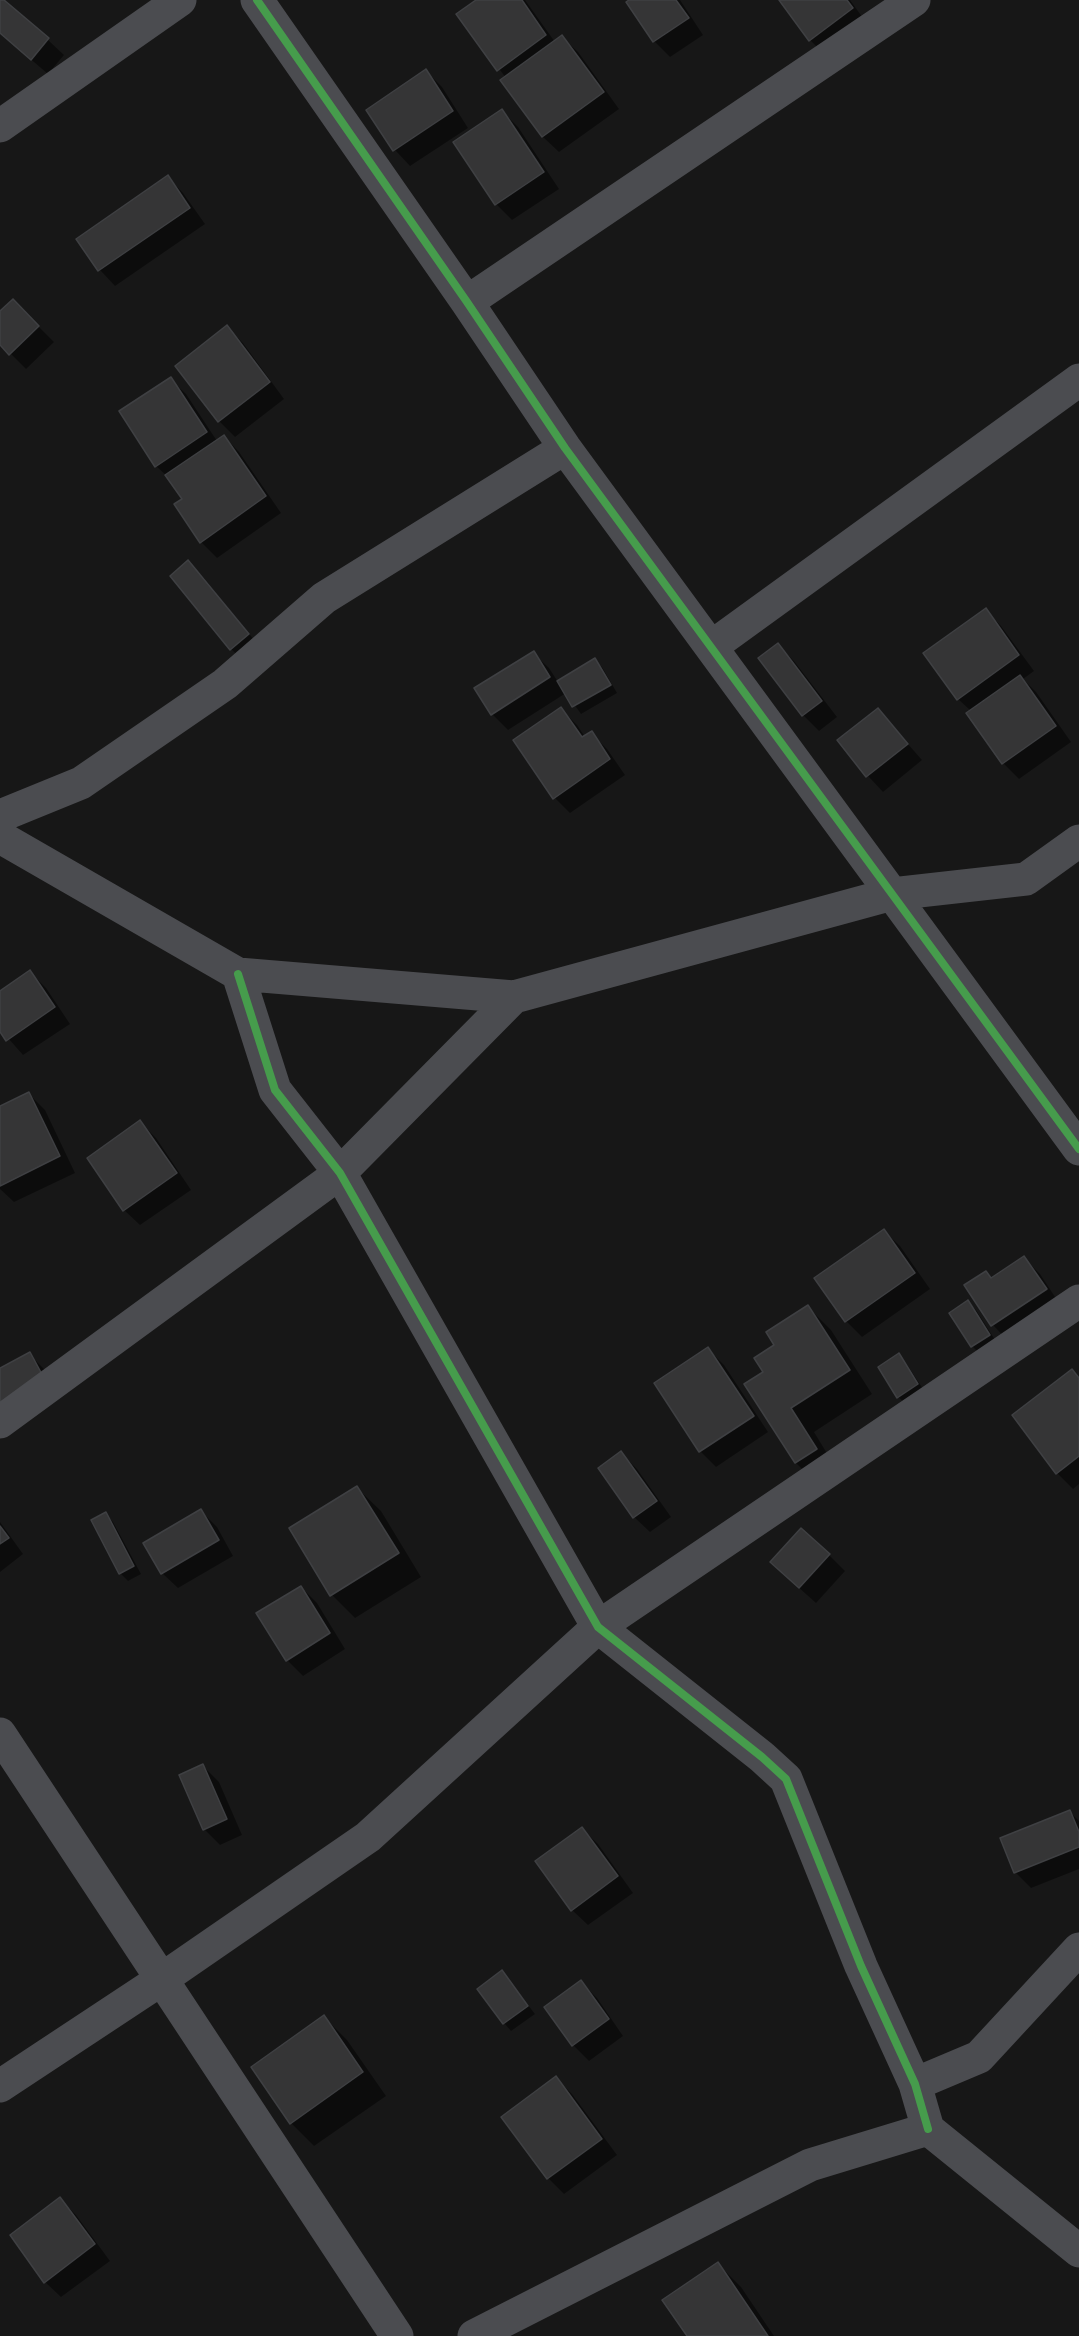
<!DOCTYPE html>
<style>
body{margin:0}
canvas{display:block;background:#171717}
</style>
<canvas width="1079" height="2336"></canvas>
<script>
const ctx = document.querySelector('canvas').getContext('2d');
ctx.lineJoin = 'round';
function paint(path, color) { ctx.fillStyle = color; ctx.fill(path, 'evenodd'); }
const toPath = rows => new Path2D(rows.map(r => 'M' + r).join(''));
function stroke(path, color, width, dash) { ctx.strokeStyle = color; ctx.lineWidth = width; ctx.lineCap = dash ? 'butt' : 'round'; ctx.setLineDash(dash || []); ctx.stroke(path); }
paint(toPath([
 [0,0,48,40,64,55,48,74,0,33],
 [478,0,525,0,555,42,562,37,578,52,619,109,559,152,543,137,502,80,506,78,458,14],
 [631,0,680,0,703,35,670,57,654,41,628,2],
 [781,0,850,0,868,25,826,56,810,40],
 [426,71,442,87,468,128,410,166,395,150,368,110],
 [502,111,518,127,559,189,512,220,496,204],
 [168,177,183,193,205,224,115,286,100,270,78,239],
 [13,301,54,342,26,369,0,343,0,313],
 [227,327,243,343,284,399,235,437,219,421],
 [170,379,186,394,217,441,224,436,239,452,281,513,217,558,201,542,184,499,170,479,156,466],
 [188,562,204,578,263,651,247,664,231,649],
 [986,610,1001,626,1034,671,1023,679,1036,692,1071,742,1019,779,1003,763,971,711,958,699],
 [778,645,794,661,837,717,819,731,803,715],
 [533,653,549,668,558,682,594,660,602,667,617,693,581,714,566,693,508,730,492,714],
 [561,709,577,725,585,737,591,733,607,749,625,775,570,813,555,798],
 [878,710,922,760,883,792,868,776,840,741],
 [30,972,46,988,70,1024,23,1055,0,1029,0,993],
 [29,1094,45,1110,75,1173,14,1202,0,1189,0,1108],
 [140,1122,156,1138,191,1190,140,1225,124,1210],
 [884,1231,900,1246,930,1289,862,1337,846,1321],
 [1024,1258,1040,1274,1061,1306,1008,1341,993,1325,966,1286,986,1273,992,1279],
 [968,1302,976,1310,997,1343,980,1354,972,1346,951,1313],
 [808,1307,831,1330,872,1394,814,1432,839,1473,819,1486,796,1463,746,1384,765,1372,776,1345],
 [708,1349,724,1365,768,1432,716,1467,700,1451],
 [29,1354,45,1370,15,1419,0,1370],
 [899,1355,906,1363,925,1392,906,1404,898,1397],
 [1072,1371,1079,1378,1079,1484,1073,1489,1057,1473],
 [621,1453,637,1469,671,1517,650,1532,634,1517],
 [357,1488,381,1511,421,1577,355,1618,332,1595],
 [201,1511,217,1527,233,1556,178,1588,162,1573],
 [106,1514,113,1522,141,1574,128,1581,120,1573],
 [0,1522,23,1554,0,1572],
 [829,1555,845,1571,816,1603,788,1578],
 [301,1587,317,1603,345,1649,303,1676,287,1660],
 [203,1766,219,1782,242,1835,220,1845,204,1829],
 [1070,1812,1079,1821,1079,1869,1031,1888,1015,1872],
 [582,1829,598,1844,633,1893,588,1925,572,1910],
 [502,1972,535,2014,511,2031,504,2023],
 [581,1982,597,1998,623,2036,589,2061,573,2045],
 [324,2017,347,2040,386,2096,314,2146,291,2123],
 [556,2078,572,2094,617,2155,564,2194,548,2178,503,2117],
 [60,2199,76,2215,110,2261,61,2297,45,2282],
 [718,2264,741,2287,774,2336,689,2336]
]), '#0007');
const building = toPath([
 [0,0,4,0,49,38,31,60,0,33,0,0],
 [476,0,522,0,546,35,497,71,456,14,476,0],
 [629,0,676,0,689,18,653,42,626,2,629,0],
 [779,0,847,0,853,8,809,41,779,0],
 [562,35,604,92,542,137,500,80,562,35],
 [426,69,453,111,393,151,366,110,426,69],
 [502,109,544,172,495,205,453,142,502,109],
 [168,175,190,208,98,271,76,239,168,175],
 [13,299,39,326,9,355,0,345,0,311,13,299],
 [227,325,270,382,218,422,175,366,227,325],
 [171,377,207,432,155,467,119,411,171,377],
 [224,435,266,496,200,543,174,504,182,499,165,475,224,435],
 [188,560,249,634,230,650,170,576,188,560],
 [986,608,1019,655,957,700,923,653,986,608],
 [778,643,822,701,802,716,758,658,778,643],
 [534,651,550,677,491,715,474,688,534,651],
 [595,658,611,685,572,707,557,681,595,658],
 [1020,675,1056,726,1002,764,966,713,1020,675],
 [561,707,582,737,592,731,610,759,553,799,513,740,561,707],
 [878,708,908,744,866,777,837,740,878,708],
 [30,970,55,1007,6,1041,0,1032,0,991,30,970],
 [29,1092,60,1156,0,1186,0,1106,29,1092],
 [140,1120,177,1173,123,1211,87,1158,140,1120],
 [884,1229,915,1273,845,1322,814,1278,884,1229],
 [1024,1256,1047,1289,991,1326,964,1285,986,1271,991,1278,1024,1256],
 [968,1300,990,1335,971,1347,949,1313,968,1300],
 [808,1305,850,1370,791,1408,817,1449,795,1463,744,1384,763,1372,754,1358,774,1345,766,1332,808,1305],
 [708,1347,754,1416,699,1452,654,1383,708,1347],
 [30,1352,44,1378,0,1402,0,1368,30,1352],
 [899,1353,918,1384,897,1398,878,1367,899,1353],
 [1072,1369,1079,1378,1079,1456,1056,1474,1012,1415,1072,1369],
 [621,1451,657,1501,633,1518,598,1468,621,1451],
 [357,1486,399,1553,330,1596,289,1528,357,1486],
 [201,1509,219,1540,161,1574,143,1543,201,1509],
 [106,1512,134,1566,119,1574,91,1520,106,1512],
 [0,1526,9,1538,0,1544,0,1526],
 [801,1528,830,1554,799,1588,770,1562,801,1528],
 [301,1586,330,1633,286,1661,256,1613,301,1586],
 [203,1764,227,1819,203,1830,179,1775,203,1764],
 [1070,1810,1079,1832,1079,1847,1014,1873,1000,1838,1070,1810],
 [582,1827,618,1876,571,1911,535,1861,582,1827],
 [502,1970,528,2006,503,2024,477,1989,502,1970],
 [581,1980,609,2019,572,2046,544,2007,581,1980],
 [324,2015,363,2072,290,2124,251,2067,324,2015],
 [556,2076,602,2139,547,2179,501,2117,556,2076],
 [60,2197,95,2244,44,2283,10,2235,60,2197],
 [718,2262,768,2336,687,2336,662,2300,718,2262]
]);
paint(building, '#353536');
stroke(building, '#3f4043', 1.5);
stroke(toPath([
 [257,0,467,302,565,448,1079,1149],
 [0,126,180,0],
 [467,302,914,0],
 [711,647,1079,380],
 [0,816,81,783,225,684,324,598,565,448],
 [0,837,238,974,514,997,892,894,1026,879,1079,841],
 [238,974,275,1090,340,1173,598,1627,762,1757,786,1779,861,1966,915,2084,928,2129],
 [0,1422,340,1173,514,997],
 [0,1734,397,2336],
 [915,2084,979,2057,1079,1949],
 [0,2086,162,1979,368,1837,598,1627,1079,1301],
 [474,2336,810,2165,928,2129,1079,2251]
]), '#4b4c50', 33);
stroke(toPath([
 [257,0,467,302,565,448,1079,1149],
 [238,974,275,1090,340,1173,598,1627,762,1757,786,1779,861,1966,915,2084,928,2129]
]), '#469c4c', 8);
</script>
